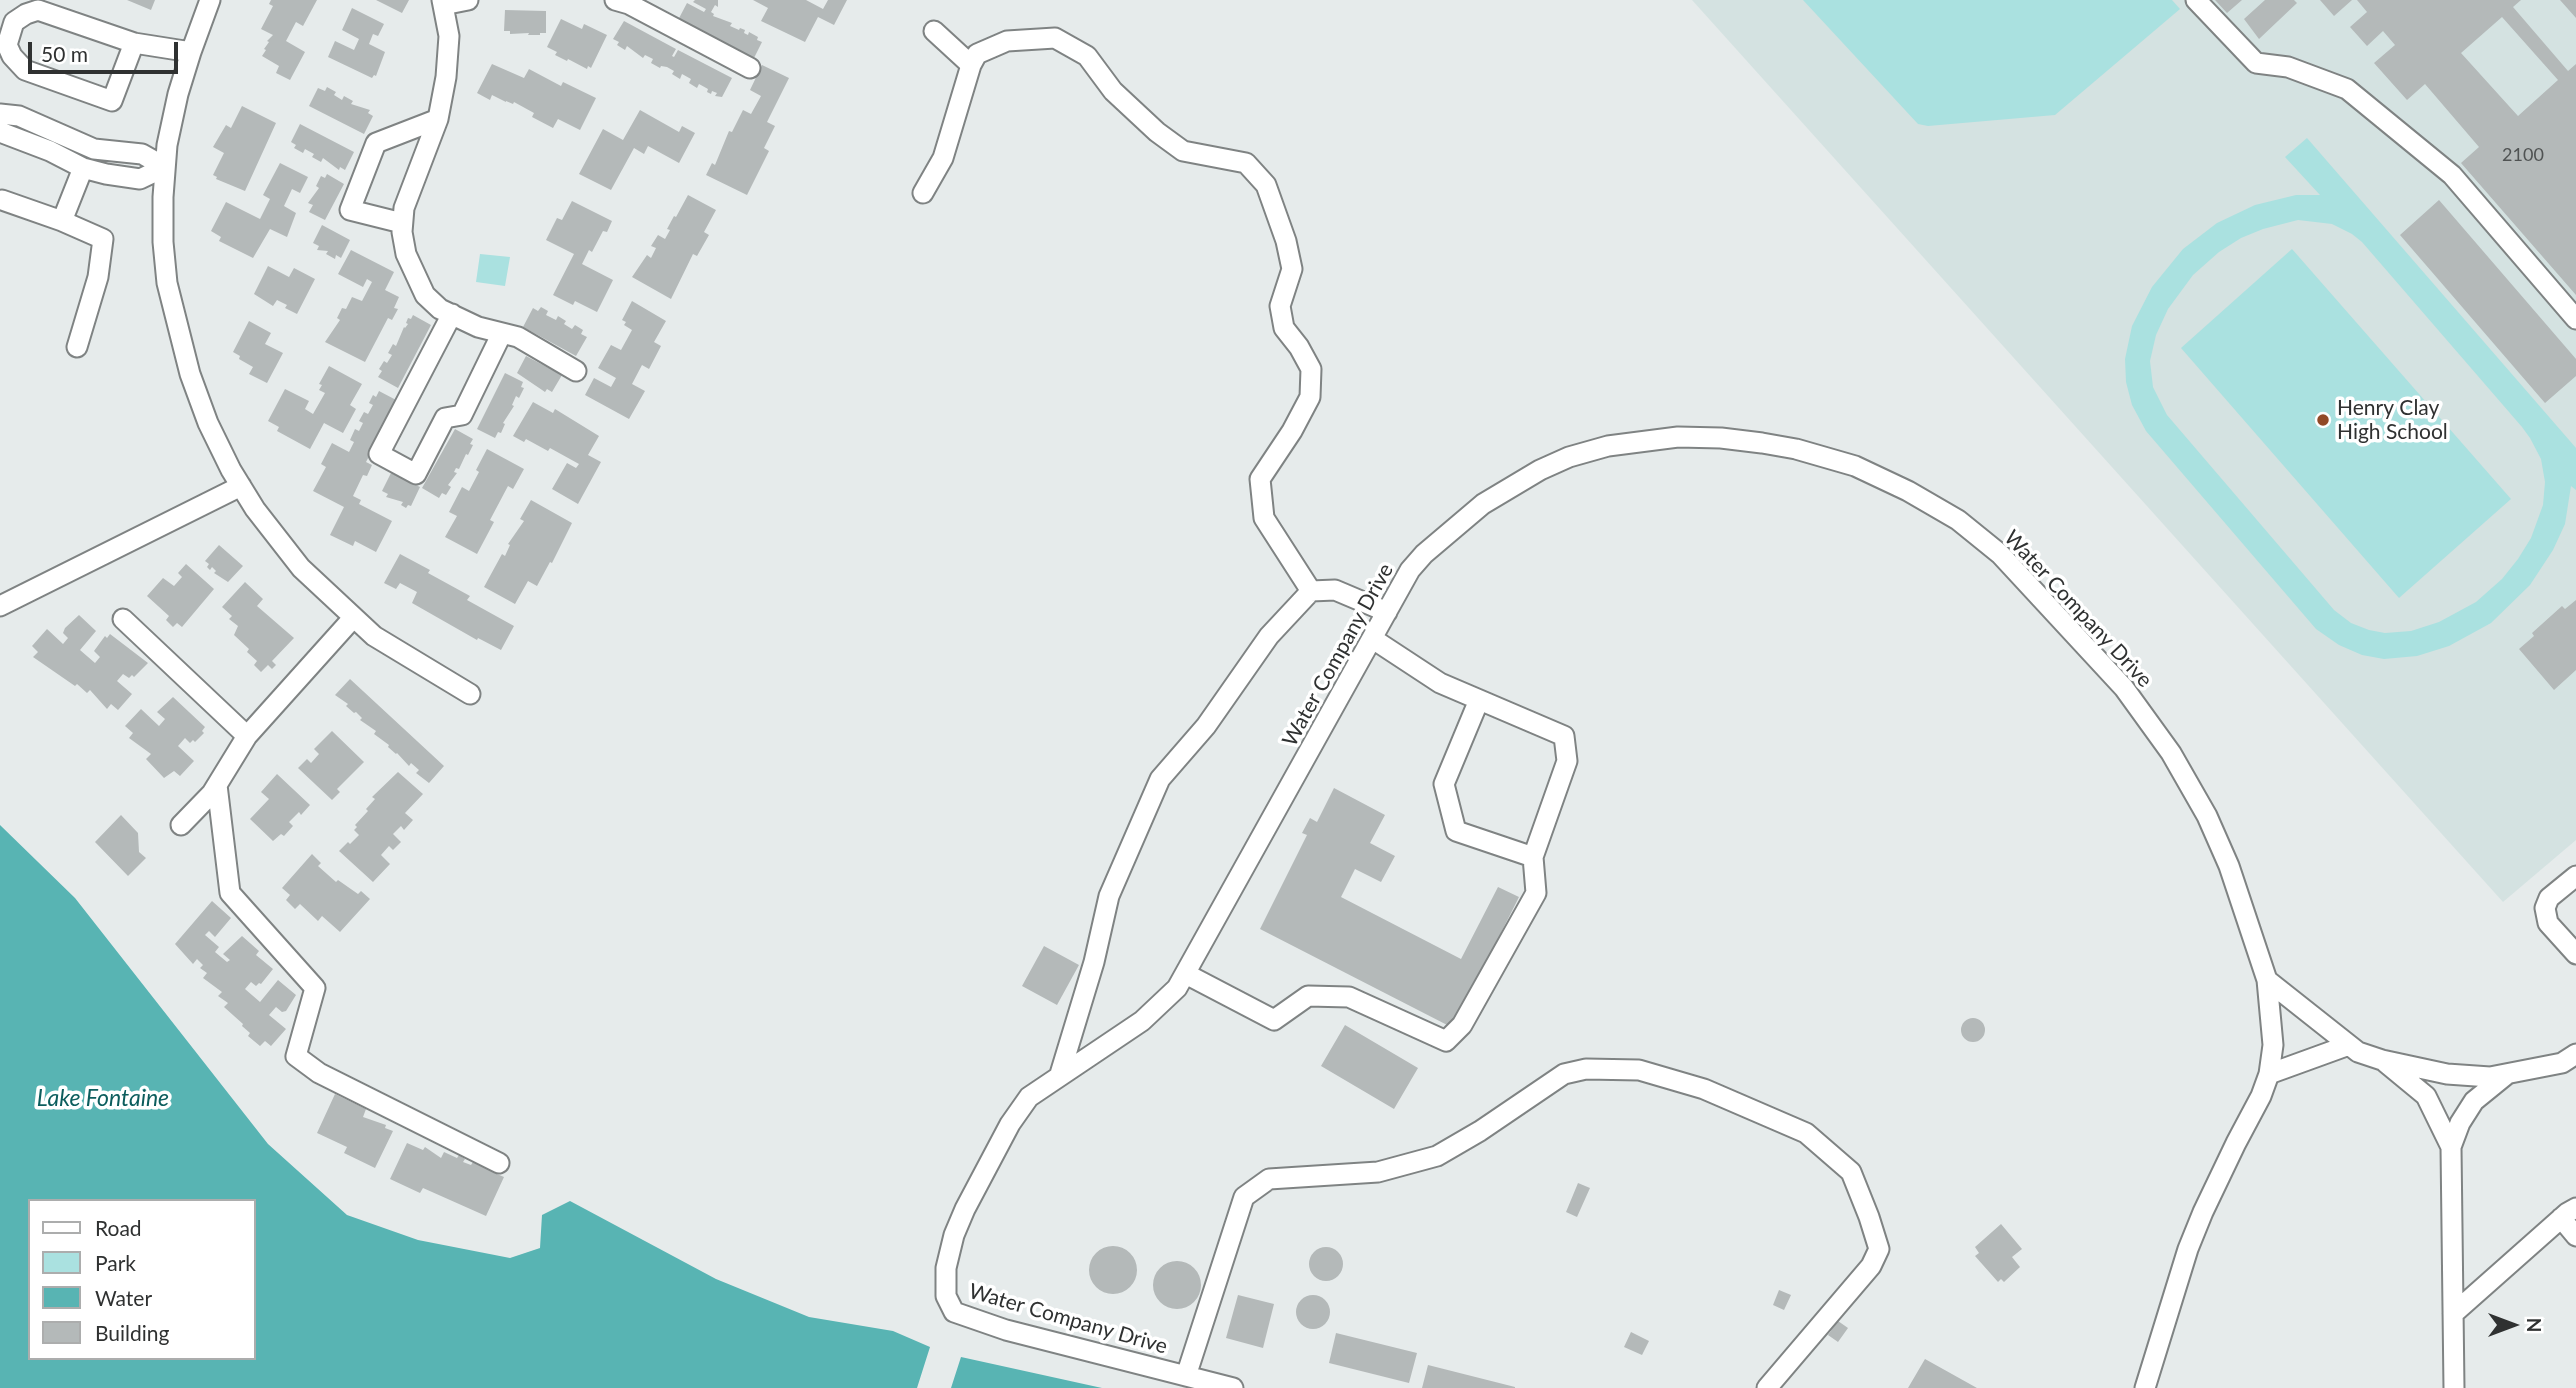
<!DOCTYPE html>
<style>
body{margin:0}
#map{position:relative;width:2576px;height:1388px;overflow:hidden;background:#e6ebeb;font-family:Lato,sans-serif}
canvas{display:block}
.legend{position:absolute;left:28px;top:1199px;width:228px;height:161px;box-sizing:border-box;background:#fff;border:2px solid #acadad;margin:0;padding:9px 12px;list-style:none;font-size:21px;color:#2f3131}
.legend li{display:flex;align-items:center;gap:14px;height:35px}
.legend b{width:35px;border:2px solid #acadad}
.north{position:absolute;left:2478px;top:1290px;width:70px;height:70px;-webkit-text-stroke:5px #fff;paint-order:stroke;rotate:90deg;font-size:19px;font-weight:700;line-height:28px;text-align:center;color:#2f3131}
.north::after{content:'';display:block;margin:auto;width:24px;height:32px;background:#2f3131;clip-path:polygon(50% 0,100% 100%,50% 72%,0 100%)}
.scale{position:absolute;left:28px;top:42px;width:150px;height:32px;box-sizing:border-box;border:4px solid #2f3131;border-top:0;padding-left:9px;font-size:21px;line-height:24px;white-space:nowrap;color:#2f3131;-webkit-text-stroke:5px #fff;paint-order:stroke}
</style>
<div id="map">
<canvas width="2576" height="1388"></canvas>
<ul class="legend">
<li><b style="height:9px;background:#fff"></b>Road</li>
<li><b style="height:19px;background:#aae1e0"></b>Park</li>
<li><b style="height:19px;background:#58b4b3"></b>Water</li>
<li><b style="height:19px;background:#b4b9b9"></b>Building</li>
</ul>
<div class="north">N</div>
<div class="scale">50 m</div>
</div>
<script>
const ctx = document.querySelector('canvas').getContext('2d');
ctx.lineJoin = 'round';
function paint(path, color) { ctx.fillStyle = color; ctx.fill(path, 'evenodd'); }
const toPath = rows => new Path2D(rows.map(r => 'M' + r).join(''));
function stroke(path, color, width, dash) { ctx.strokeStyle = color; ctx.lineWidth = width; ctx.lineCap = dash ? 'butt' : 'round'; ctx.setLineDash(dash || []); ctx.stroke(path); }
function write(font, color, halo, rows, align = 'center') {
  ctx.font = font + ' Lato,sans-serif'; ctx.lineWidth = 7; ctx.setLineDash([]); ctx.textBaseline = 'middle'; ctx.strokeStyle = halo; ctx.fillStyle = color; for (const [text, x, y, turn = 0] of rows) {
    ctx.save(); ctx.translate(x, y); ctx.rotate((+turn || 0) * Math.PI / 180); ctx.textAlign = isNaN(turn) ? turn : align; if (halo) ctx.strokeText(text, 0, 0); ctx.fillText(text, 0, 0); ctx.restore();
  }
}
paint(toPath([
 [1692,0,2576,0,2576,840,2503,902]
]), '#d4e2e1');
paint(toPath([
 [1803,0,2172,0,2180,9,2055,115,1928,126,1918,124],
 [2307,138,2576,448,2576,490,2571,486,2565,524,2553,550,2530,585,2491,623,2449,646,2417,656,2384,659,2362,655,2339,645,2316,629,2146,431,2132,405,2126,382,2125,359,2132,326,2152,287,2183,249,2217,223,2255,205,2296,195,2320,195,2285,157],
 [2298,220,2332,224,2352,234,2362,242,2522,427,2530,438,2541,459,2545,482,2543,505,2531,538,2518,559,2502,579,2476,602,2439,622,2411,631,2385,633,2369,630,2351,623,2334,610,2167,415,2153,387,2150,361,2156,335,2168,309,2193,275,2219,252,2241,238,2263,229],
 [2292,249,2511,499,2399,598,2181,348],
 [480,254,510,257,505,286,476,282]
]), '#aae1e0');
paint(toPath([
 [0,825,75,898,268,1144,347,1215,418,1240,510,1258,540,1248,542,1215,570,1201,716,1279,809,1317,893,1331,930,1347,917,1388,0,1388],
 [30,1201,254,1201,254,1358,30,1358],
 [961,1357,1102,1388,951,1388]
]), '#58b4b3');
paint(toPath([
 [127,0,155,0,151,10],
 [271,0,317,0,303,26,296,22,286,41,305,52,290,80,276,73,279,66,262,56,266,50,264,49,269,42,267,41,273,35,261,29,273,6,269,4],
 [376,0,409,0,402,13],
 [695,0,718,0,718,7,715,5,711,12,714,14,713,16,732,23,730,26,739,30,740,28,745,30,744,33,748,35,749,32,758,37,757,40,762,42,753,60,677,22,687,3,704,12,706,9,693,2],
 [753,0,806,0,823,9,828,0,847,0,834,25,818,17,805,42,761,21,768,8],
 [2215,0,2242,0,2227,13],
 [2265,0,2294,0,2297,3,2259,39,2244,19],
 [2320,0,2352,0,2334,16],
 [2357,0,2521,0,2513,7,2568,71,2576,64,2576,295,2461,163,2479,147,2425,84,2407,100,2374,63,2395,45,2383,31,2367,46,2350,27,2367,12],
 [2502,17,2558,80,2518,116,2461,53],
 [2560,0,2576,0,2576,18],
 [352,8,384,24,378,36,373,34,369,44,385,52,376,76,374,75,372,78,328,57,335,41,354,50,359,39,342,30],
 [505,10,546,11,546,33,540,33,540,35,528,35,529,33,510,34,510,31,504,31],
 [561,19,582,29,584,24,607,35,591,68,588,66,587,69,568,59,567,61,555,55,557,52,547,47],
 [624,21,676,49,672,56,674,57,678,50,732,78,722,97,715,96,717,93,712,91,711,94,707,92,708,89,699,84,697,88,689,83,691,79,682,74,680,79,672,74,674,71,667,67,661,66,660,68,651,63,653,59,645,55,643,58,627,46,625,50,617,45,619,42,613,39],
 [492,64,524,78,529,69,561,86,563,82,596,98,580,130,558,119,553,128,532,117,534,113,514,102,513,104,506,101,506,102,492,95,490,100,477,93],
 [762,65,789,78,767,122,775,126,764,148,769,151,747,195,706,175,712,163,715,165,729,131,732,132,743,110,751,114,761,96,750,90],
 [327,87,336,92,334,95,342,100,344,96,353,101,351,104,370,110,368,113,373,116,364,134,309,106,318,88,325,91],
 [242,106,276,123,245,191,216,179,217,177,213,175,224,153,213,147,226,125,231,128],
 [640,110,679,132,682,126,695,133,679,163,648,146,644,154,634,148,611,190,579,174,603,129,623,140],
 [300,124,354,152,345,170,340,167,339,170,323,158,321,162,312,157,314,154,305,149,303,153,294,148,296,145,291,142],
 [280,163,308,177,300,193,292,189,284,206,296,213,287,237,270,229,253,258,219,241,221,237,211,231,226,202,260,219,270,199,263,195],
 [327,174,344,184,325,220,309,212,313,205,308,203,319,188,316,186,321,176,325,178],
 [688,195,716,210,704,232,709,235,697,256,693,254,671,299,632,277,647,255,651,258,656,248,651,246,658,235,665,239,670,230,667,229,674,216,676,217],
 [2439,200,2576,359,2576,376,2545,403,2400,235],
 [572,201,612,221,607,232,603,231,592,252,589,250,582,264,613,280,597,312,575,301,573,305,553,295,574,254,546,240,557,218,562,220],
 [322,225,350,240,341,258,336,255,335,259,326,254,328,251,317,250,319,246,313,243],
 [351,250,394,272,385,290,399,297,394,308,398,309,392,320,388,318,365,362,325,342,340,320,337,318,342,308,346,309,352,297,362,301,372,282,367,279,363,287,338,274],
 [268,266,289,277,294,268,315,279,297,314,285,308,287,305,277,300,273,306,254,294],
 [632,301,666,321,654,342,661,346,649,369,642,365,632,384,645,391,629,419,585,395,594,378,611,387,616,378,598,368,611,345,621,350,632,330,624,325,626,322,622,320],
 [541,307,548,311,546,315,556,320,558,316,566,321,564,324,572,329,575,325,583,330,581,334,587,337,576,356,523,327,533,308,538,311],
 [413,315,431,325,398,388,378,377,382,371,379,369,384,361,387,363,392,355,388,353,393,344,396,346,404,327,405,328,408,324,406,323,408,318,411,319],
 [249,321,271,333,265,344,283,353,267,383,249,374,253,367,239,359,240,356,233,352],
 [526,356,562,375,552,392,547,389,545,392,517,373],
 [329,366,362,384,350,405,356,409,343,433,324,423,310,449,277,431,279,427,268,421,285,389,309,401,305,409,313,414,325,393,319,390,322,385,319,384],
 [505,373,523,382,521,387,524,388,519,398,516,396,512,405,514,406,503,423,505,424,501,433,498,432,495,438,477,429],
 [379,391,398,401,366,462,372,465,367,476,363,475,353,496,361,500,359,504,392,521,376,552,355,541,353,546,330,535,344,507,313,491,326,467,321,464,332,443,349,452,354,442,350,440,355,429,359,431,363,423,359,421,364,412,368,414,373,405,369,403,373,395,376,397],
 [533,402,553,413,555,409,599,436,588,455,601,462,578,504,552,489,567,463,576,468,579,464,550,448,548,451,526,439,524,442,513,436],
 [455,429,473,439,470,444,473,445,468,455,466,454,459,469,456,468,454,472,457,473,448,485,451,487,446,495,442,493,439,498,422,488],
 [487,449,524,469,513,489,508,486,490,520,494,522,477,554,445,537,457,516,449,512,462,487,469,491,479,472,476,470],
 [391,473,420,487,411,506,408,505,406,508,401,505,403,502,386,497,388,494,382,491],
 [531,500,572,523,552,563,550,562,537,586,528,581,515,604,484,587,502,554,505,556,510,545,508,544,524,521,520,519],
 [219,545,243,566,228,582,214,573,216,571,212,567,210,570,207,567,209,564,205,561],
 [400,554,430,570,428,573,470,596,467,600,514,626,501,650,478,638,477,640,412,603,417,592,400,583,396,589,384,583],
 [186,564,214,589,182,627,177,623,173,627,166,620,169,616,147,596,163,578,174,586,182,577,178,573],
 [245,582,263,599,257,606,294,638,272,661,276,665,272,669,268,665,261,672,254,665,257,661,247,652,249,649,234,635,238,626,229,619,232,616,222,607],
 [2576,600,2576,670,2554,690,2519,649,2534,636,2532,633,2562,606,2565,609],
 [79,615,96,631,80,650,95,663,100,657,94,651,105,636,107,638,110,634,148,663,134,677,132,675,129,678,123,674,117,681,132,694,118,710,111,704,107,709,90,690,87,693,77,684,75,686,33,657,38,652,32,646,47,629,63,644,68,638,63,633,65,628],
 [350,679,444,766,429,783,416,773,419,770,411,763,409,766,397,753,396,754,388,747,389,745,374,734,376,731,360,720,362,718,356,712,354,713,346,706,348,704,335,695],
 [173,697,205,727,202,731,204,733,195,742,193,740,190,743,185,738,178,746,194,761,180,776,174,771,164,778,146,759,151,754,129,738,133,733,125,726,141,709,159,726,165,719,157,712],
 [332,731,364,762,337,789,340,792,332,800,298,768,307,759,311,763,319,754,314,749],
 [398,772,423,794,405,813,413,820,404,830,401,826,393,834,401,842,393,850,389,846,381,855,390,864,373,882,339,851,348,842,350,844,359,835,354,830,357,827,355,825,368,811,366,809,375,799,372,797],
 [277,774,310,805,301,815,299,812,289,822,293,826,284,836,281,834,273,841,250,819,269,799,261,792],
 [1334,788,1385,815,1370,843,1395,856,1381,882,1355,869,1341,897,1461,959,1498,887,1519,897,1453,1028,1260,929,1307,835,1302,833,1310,818,1317,822],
 [121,815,138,833,139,852,146,858,128,876,95,842],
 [312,854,321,863,318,866,336,882,338,880,358,894,361,891,370,899,340,932,322,916,318,921,300,904,295,909,286,900,290,895,282,888],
 [212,901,231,918,215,937,209,931,205,935,219,947,215,952,227,962,230,960,223,954,242,936,259,951,256,955,273,969,261,984,259,983,256,986,251,982,245,989,260,1002,278,980,296,995,286,1011,282,1012,276,1007,269,1015,286,1029,271,1046,265,1041,260,1046,248,1036,250,1033,242,1026,243,1024,224,1007,228,1003,218,996,222,992,203,978,207,973,200,968,203,965,197,959,193,964,175,944],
 [1044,946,1079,965,1057,1005,1022,986],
 '1961 1030a12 12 0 1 1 24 0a12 12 0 1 1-24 0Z',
 [1345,1025,1418,1068,1394,1109,1321,1066],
 [335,1094,366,1109,363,1117,386,1125,385,1128,393,1131,375,1168,344,1153,347,1147,317,1133],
 [407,1143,423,1150,425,1147,441,1158,444,1152,457,1158,459,1155,465,1159,463,1162,471,1165,473,1162,490,1170,491,1167,499,1171,497,1174,504,1177,486,1216,423,1188,420,1193,390,1179],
 [1578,1183,1590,1188,1577,1217,1566,1212],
 [2001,1224,2022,1249,2012,1257,2020,1267,2004,1282,2001,1279,1998,1282,1975,1256,1979,1253,1975,1247],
 '1089 1270a24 24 0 1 1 48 0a24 24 0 1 1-48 0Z',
 '1309 1264a17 17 0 1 1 34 0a17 17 0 1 1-34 0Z',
 '1153 1285a24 24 0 1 1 48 0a24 24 0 1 1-48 0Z',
 [1779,1290,1791,1295,1784,1310,1773,1305],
 '1296 1312a17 17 0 1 1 34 0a17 17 0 1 1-34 0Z',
 [1238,1295,1274,1304,1263,1348,1226,1338],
 [1838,1321,1848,1328,1838,1342,1828,1335],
 [1631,1332,1649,1341,1642,1355,1624,1347],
 [1336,1333,1417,1353,1409,1383,1329,1363],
 [1925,1359,1977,1388,1908,1388],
 [1428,1365,1515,1387,1515,1388,1422,1388]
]), '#b4b9b9');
const minor = toPath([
 [210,0,191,52,178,94,167,145,163,197,163,242,167,283,190,374,208,423,231,470,255,509,301,568,374,636,470,694],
 [442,0,449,36,446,77,438,119,404,208,402,232,406,254,425,295,440,309,478,327,518,337,576,371],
 [615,0,629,4,750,68],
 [2196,0,2256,63,2288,67,2347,89,2452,175,2576,319],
 [443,5,468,0],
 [934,31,971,65],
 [134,43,112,101,25,70,12,56,7,45,14,22,26,14,38,10,134,43,191,52],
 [0,114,19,116,94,149,142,154,165,167],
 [0,132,50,151,83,168,106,174,140,179,165,167],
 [923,193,943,158,971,65,977,54,1007,41,1055,38,1087,56,1113,91,1157,132,1183,151,1246,163,1266,185,1286,241,1292,269,1280,306,1284,328,1299,347,1311,369,1310,397,1292,431,1260,479,1264,518,1311,591],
 [2,200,62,221],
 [402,223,350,210,376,143,438,119],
 [452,314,379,454,416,474,445,418,462,415,502,333],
 [77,347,98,277,103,239,62,221,83,168],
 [0,606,241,486],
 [123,619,247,736],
 [1479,700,1444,784,1456,831,1533,857],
 [217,785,230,893,315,988,296,1056,319,1073,499,1163],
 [181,825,212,793,247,736,353,618],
 [2576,876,2549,898,2545,908,2548,923,2576,954],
 [1186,974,1274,1020,1308,996,1349,997,1446,1041,1462,1025,1536,893,1533,857,1567,761,1564,736,1440,683,1373,639],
 [2267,980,2358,1052,2382,1060,2447,1074,2490,1077,2562,1063,2576,1054],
 [2386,1063,2426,1096,2451,1147],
 [1060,1074,1094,962,1109,896,1160,779,1206,726,1269,636,1311,591,1335,590,1387,612],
 [2269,1074,2349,1045],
 [2561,1218,2576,1236],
 [2453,1314,2567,1213,2576,1208],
 [1186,1376,1244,1197,1269,1179,1378,1172,1437,1156,1480,1131,1564,1074,1586,1069,1639,1070,1704,1089,1806,1133,1851,1172,1869,1217,1879,1249,1871,1266,1767,1388],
 [1233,1388,1006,1330,954,1312,946,1296,946,1268,954,1235,965,1209,1010,1124,1029,1097,1142,1021,1177,988,1410,570,1424,554,1483,504,1540,470,1569,457,1608,446,1678,437,1721,438,1762,443,1796,449,1855,466,1908,491,1958,520,2000,554,2124,688,2171,753,2207,816,2229,866,2267,980,2273,1045,2269,1074,2261,1096,2236,1143,2203,1212,2188,1249,2145,1388],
 [2454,1388,2451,1147,2460,1123,2474,1101,2506,1075]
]);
stroke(minor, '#7f8383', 23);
stroke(minor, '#fff', 19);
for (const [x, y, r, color] of [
 [2323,420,7,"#914927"]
]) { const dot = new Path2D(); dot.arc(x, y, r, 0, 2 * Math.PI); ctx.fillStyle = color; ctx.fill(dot); stroke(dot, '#fff', 2.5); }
write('18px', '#505353', null, [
 ["2100",2523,155]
]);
write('21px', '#2f3131', '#fff', [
 ["Henry Clay",2337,408],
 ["High School",2337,432]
], 'left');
write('21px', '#2f3131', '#fff', [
 ["Water Company Drive",2078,609,47],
 ["Water Company Drive",1338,655,-61],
 ["Water Company Drive",1068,1319,16]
]);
write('italic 23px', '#0c5d5d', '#fff', [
 ["Lake Fontaine",103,1099]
]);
</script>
